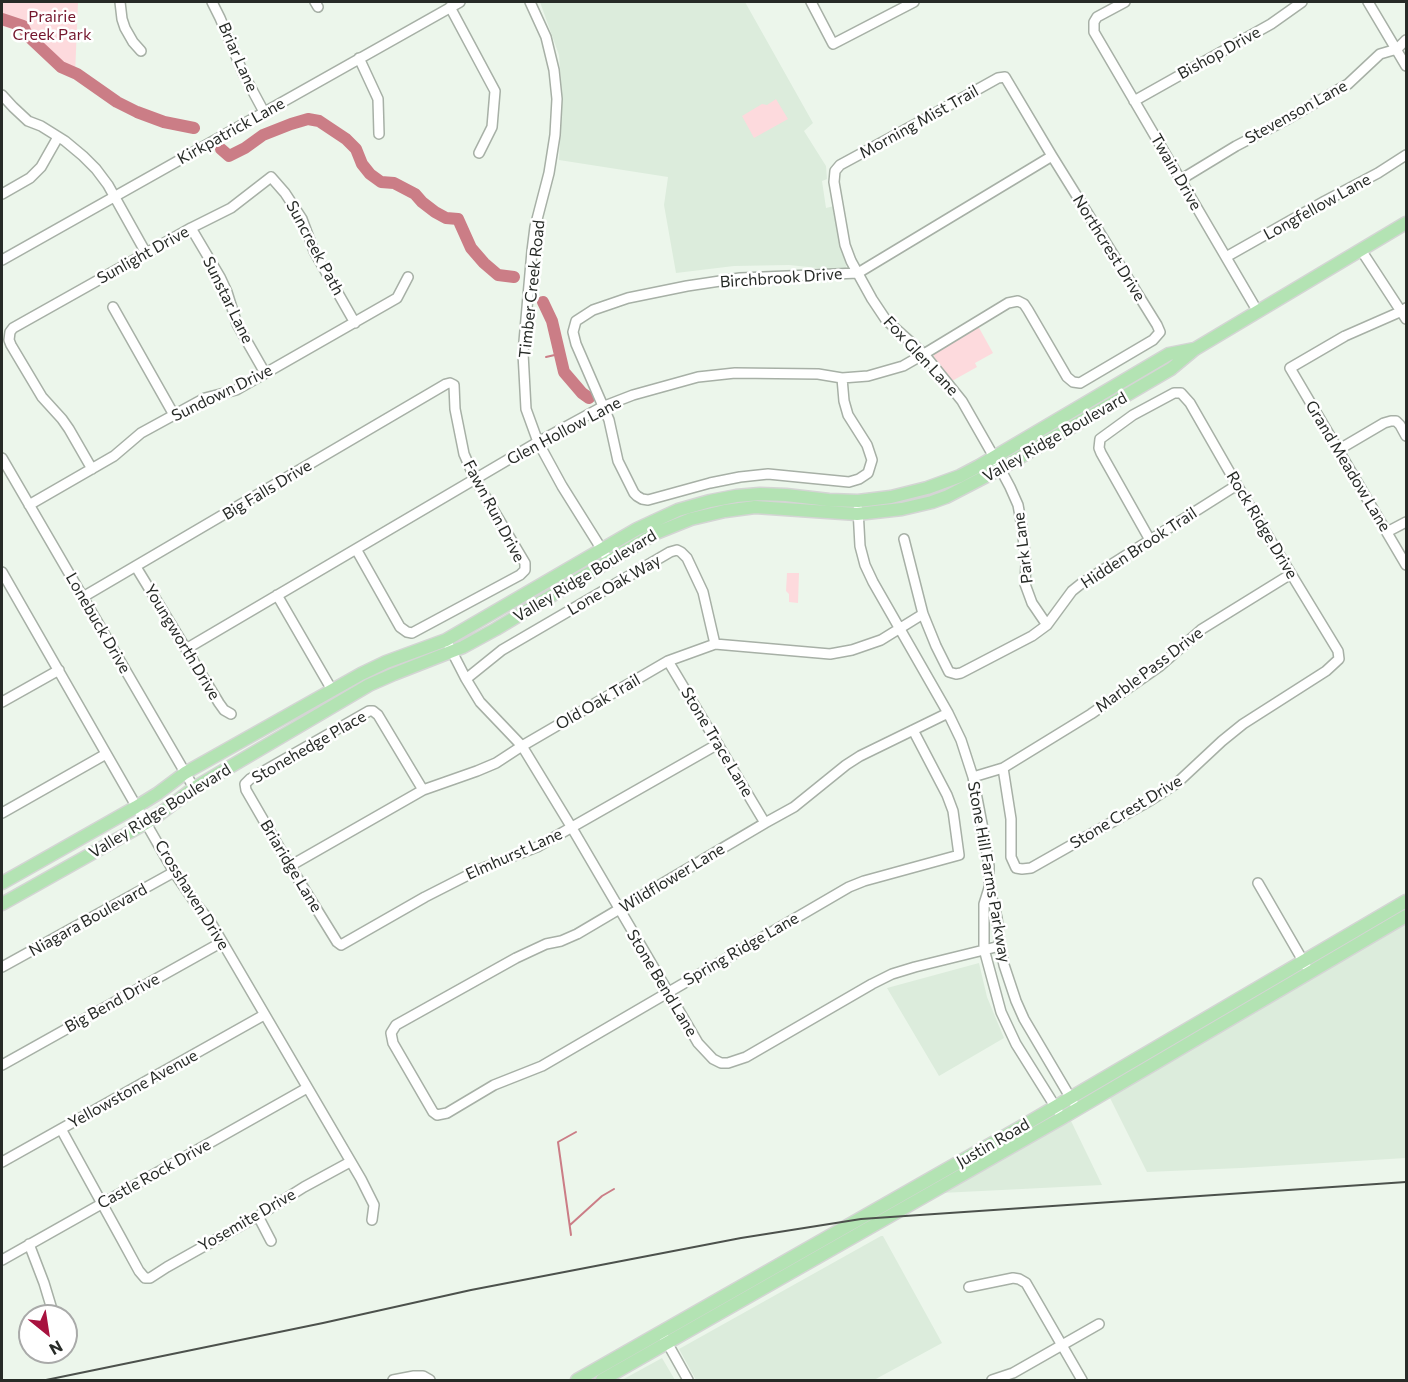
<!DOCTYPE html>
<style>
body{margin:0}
#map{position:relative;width:1408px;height:1382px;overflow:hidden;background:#ecf6eb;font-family:Commissioner,sans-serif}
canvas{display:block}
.frame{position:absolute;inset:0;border:3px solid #272b27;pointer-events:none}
.north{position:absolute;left:18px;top:1304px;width:60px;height:60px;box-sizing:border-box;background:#fff;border:2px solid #a9aaa9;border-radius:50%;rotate:150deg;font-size:16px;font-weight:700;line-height:24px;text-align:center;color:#272b27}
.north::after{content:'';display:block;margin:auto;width:21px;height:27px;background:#a8123f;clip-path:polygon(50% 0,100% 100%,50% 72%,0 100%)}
</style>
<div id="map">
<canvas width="1408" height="1382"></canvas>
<div class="frame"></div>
<div class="north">N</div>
</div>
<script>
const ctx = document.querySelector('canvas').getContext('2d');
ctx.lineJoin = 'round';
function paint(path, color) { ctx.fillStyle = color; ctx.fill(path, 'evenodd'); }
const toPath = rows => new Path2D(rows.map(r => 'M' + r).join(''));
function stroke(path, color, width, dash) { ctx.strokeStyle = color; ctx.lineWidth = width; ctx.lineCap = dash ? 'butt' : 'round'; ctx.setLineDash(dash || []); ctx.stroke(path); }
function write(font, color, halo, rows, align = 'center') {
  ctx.font = font + ' Commissioner,sans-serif'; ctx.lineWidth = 5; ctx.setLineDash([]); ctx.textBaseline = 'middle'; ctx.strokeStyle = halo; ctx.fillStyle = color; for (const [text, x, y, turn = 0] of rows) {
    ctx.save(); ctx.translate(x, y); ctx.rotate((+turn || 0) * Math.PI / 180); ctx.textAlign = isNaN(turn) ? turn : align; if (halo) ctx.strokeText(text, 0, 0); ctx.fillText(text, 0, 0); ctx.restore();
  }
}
paint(toPath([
 [540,2,745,2,813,123,804,131,826,166,827,179,822,181,826,208,834,206,847,271,789,265,734,266,676,273,664,205,668,177,559,160,562,100,559,55],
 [1406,923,1406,1158,1241,1168,1147,1172,1109,1096],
 [979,963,987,997,1004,1038,939,1076,887,988],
 [1071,1121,1102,1185,941,1193,1042,1136],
 [881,1236,883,1236,942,1343,874,1380,696,1380,679,1349],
 [662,1358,675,1380,622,1380]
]), '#dcecdc');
paint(toPath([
 [2,2,78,2,75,75,47,56,30,39,12,29,2,26],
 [776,99,788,119,754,138,742,116,762,104,767,105],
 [978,326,993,353,975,363,977,367,952,381,934,357,934,354,935,352],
 [787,573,799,573,798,603,789,602,789,594,786,591]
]), '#fddadd');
stroke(toPath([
 [546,357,559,354],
 [570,1225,602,1196,614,1189],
 [571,1235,558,1142,576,1132]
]), '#cb7d86', 2);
stroke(toPath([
 [2,19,23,26,27,35,61,67,77,74,117,102,137,112,164,122,194,128],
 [221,149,229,156,245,148,263,135,291,124,308,119,319,121,346,139,356,149,362,164,370,174,381,182,394,183,415,194,422,202,435,212,446,218,458,219,471,248,484,263,498,275,514,277],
 [543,302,552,321,564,372,582,393,589,398]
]), '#cb7d86', 12);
const minor = toPath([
 [120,2,122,19,125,28,133,42,141,51],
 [212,2,220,18,243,73,264,112],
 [315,2,318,7],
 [530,2,546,37,554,70,557,99,555,135,549,173,535,227,532,251,523,353,526,409,538,442,562,486,609,561],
 [811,2,833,44,914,2],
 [1125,2,1097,17,1094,22,1094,32,1258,312],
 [1368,2,1406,66],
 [450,7,495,91,492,127,479,153],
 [359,58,378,99,379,134],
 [2,95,13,107,28,121,41,126,65,141,83,156,96,169,108,185,146,253],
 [1134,101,1271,24,1302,2],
 [1180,180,1236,146,1284,121,1348,84,1380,54,1397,49,1406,40],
 [2,194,30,178,41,167,58,137],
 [191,228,220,277,227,292,237,324,265,373],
 [1361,250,1406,319],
 [1226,257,1325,201,1378,173,1406,155],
 [2,260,460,2],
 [113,307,174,415],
 [1406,308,1402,311,1345,336,1290,368,1406,565],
 [842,378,844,401,848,415,867,445,872,460,868,473,859,479,849,482,768,474,740,477,710,483,648,500,642,499,637,496,634,493,618,461,609,420,576,344,573,332,576,321,593,310,628,298,687,286,740,278,858,273,1052,156],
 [1338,450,1384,423,1391,421,1396,421,1400,425,1406,436],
 [2,458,194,788],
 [92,469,69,429,62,419,42,397,11,345,9,340,10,332,13,328,191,228,231,208,271,177,285,193,302,219,314,251,355,323],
 [29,505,114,456,141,433,205,398,236,390,397,298,408,277],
 [858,509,860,546,865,565,873,582,948,713,961,740,973,777,983,829,989,866,989,886,997,918,1000,946,1004,965,1016,1001,1024,1019,1073,1102],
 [1387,532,1406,522],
 [904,539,923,614,936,646,949,672,956,674,961,673,1032,636,1047,625,1072,591,1082,583,1237,485],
 [136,567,219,703,224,710,231,714],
 [2,572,174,872,196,904,210,921,361,1179,374,1205,372,1220],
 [277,595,332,690],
 [83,597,446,384,450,383,454,385,455,409,464,454,475,479,525,563,525,570,520,575,412,633,407,632,400,627,356,549],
 [446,640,466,679,480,702,522,746,572,828,698,1043,713,1059,721,1063,728,1063,746,1057,872,984,892,974,915,967,1000,946],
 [186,649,538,442,602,407,633,395,698,377,735,373,818,374,842,378,868,376,903,366,924,354,1008,303,1018,301,1024,304,1028,310,1067,377,1073,382,1080,383,1153,340,1160,332,1157,325,1052,156,1005,77,998,78,912,126,840,165,835,171,834,182,845,245,851,261,872,299,886,320,924,354,962,401,994,457,1010,487,1018,505,1022,527,1026,564,1025,584,1032,603,1047,625],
 [668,661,765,823],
 [466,679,502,650,670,552,677,550,681,552,687,558,703,592,715,644],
 [2,702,59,670],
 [913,730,947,795,953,811,959,855,864,881,849,887,542,1066,494,1085,447,1113,437,1115,433,1112,393,1043,391,1033,396,1025,516,958,546,944,561,941,577,934,765,823,794,807,846,765,860,756,948,713],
 [1003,768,1011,819,1011,857,1016,868,1022,869,1031,868,1151,800,1177,783,1222,741,1243,724,1326,671,1339,659,1338,651,1237,485,1190,403,1181,393,1174,393,1133,415,1100,439,1099,448,1101,453,1150,540],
 [973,777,1003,768,1091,714,1160,666,1202,629,1291,574],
 [423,790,378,715,373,711,369,711,250,779,245,784,246,790,290,866,337,942,341,945,425,897,478,870,537,847,718,744],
 [2,813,106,754],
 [290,866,423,790,477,771,496,763,522,746,668,661,715,644,830,654,852,650,881,640,923,614],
 [1258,883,1306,966],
 [989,888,984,904,984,949,1001,1012,1016,1044,1058,1111],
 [2,967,174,872],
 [2,1065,222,942],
 [61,1129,121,1238,139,1271,145,1278,150,1278,167,1267,258,1216,304,1187,350,1162],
 [2,1162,264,1015],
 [258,1216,271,1241],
 [29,1244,44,1283,54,1316],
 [2,1260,307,1088],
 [969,1287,1013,1278,1019,1279,1026,1283,1082,1380],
 [664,1337,688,1380],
 [393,1380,414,1376,423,1376,430,1380],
 [992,1380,1013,1373,1099,1324]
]);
const major = toPath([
 [2,883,136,807,157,794,185,773,361,674,386,662,446,640,637,529,652,522,678,510,710,501,736,496,760,494,786,495,829,500,858,501,891,497,927,488,960,476,979,466,1169,354,1194,349],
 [2,904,146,823,157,816,194,788,369,685,394,674,463,647,496,629,656,533,691,519,725,511,755,507,857,514,902,509,932,502,946,497,1000,469,1171,369,1195,349,1406,223],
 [577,1380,1019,1128,1406,901],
 [602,1380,1062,1118,1406,916]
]);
stroke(minor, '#a7b0a6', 12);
stroke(major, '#d4d5d4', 15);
stroke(minor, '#fff', 9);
stroke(major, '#b3e3b3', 12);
stroke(toPath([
 [46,1380,323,1323,471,1290,741,1238,861,1219,1406,1182]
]), '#4c514c', 2);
write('16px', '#74162d', '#fff', [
 ["Prairie",52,17],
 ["Creek Park",52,35]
]);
write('16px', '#272b27', '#fff', [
 ["Bishop Drive",1219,53,-29],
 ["Briar Lane",238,57,66],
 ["Stevenson Lane",1296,112,-29],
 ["Morning Mist Trail",919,122,-29],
 ["Kirkpatrick Lane",231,131,-29],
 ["Twain Drive",1176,172,60],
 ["Longfellow Lane",1317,207,-29],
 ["Suncreek Path",315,248,62],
 ["Northcrest Drive",1109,248,58],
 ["Sunlight Drive",143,255,-29],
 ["Birchbrook Drive",781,278,-4],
 ["Timber Creek Road",532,289,-84],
 ["Sunstar Lane",228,300,64],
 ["Fox Glen Lane",921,356,47],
 ["Sundown Drive",222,393,-26],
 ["Glen Hollow Lane",564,431,-28],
 ["Valley Ridge Boulevard",1055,437,-30],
 ["Grand Meadow Lane",1348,466,59],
 ["Big Falls Drive",267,490,-31],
 ["Fawn Run Drive",494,511,62],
 ["Rock Ridge Drive",1262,525,59],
 ["Park Lane",1023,548,-97],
 ["Hidden Brook Trail",1139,548,-33],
 ["Valley Ridge Boulevard",585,576,-31],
 ["Lone Oak Way",614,585,-30],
 ["Lonebuck Drive",98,623,60],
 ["Youngworth Drive",182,642,59],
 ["Marble Pass Drive",1149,670,-37],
 ["Old Oak Trail",598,702,-30],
 ["Stone Trace Lane",717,742,59],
 ["Stonehedge Place",309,747,-30],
 ["Valley Ridge Boulevard",160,811,-32],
 ["Stone Crest Drive",1126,812,-31],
 ["Elmhurst Lane",514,854,-24],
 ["Briaridge Lane",291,866,59],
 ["Stone Hill Farms Parkway",989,872,80],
 ["Wildflower Lane",672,878,-31],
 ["Crosshaven Drive",192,895,58],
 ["Niagara Boulevard",88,920,-29],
 ["Spring Ridge Lane",741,949,-30],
 ["Stone Bend Lane",662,983,59],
 ["Big Bend Drive",112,1003,-29],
 ["Yellowstone Avenue",133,1089,-29],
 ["Justin Road",993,1143,-30],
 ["Castle Rock Drive",154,1174,-29],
 ["Yosemite Drive",247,1220,-30]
]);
</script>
